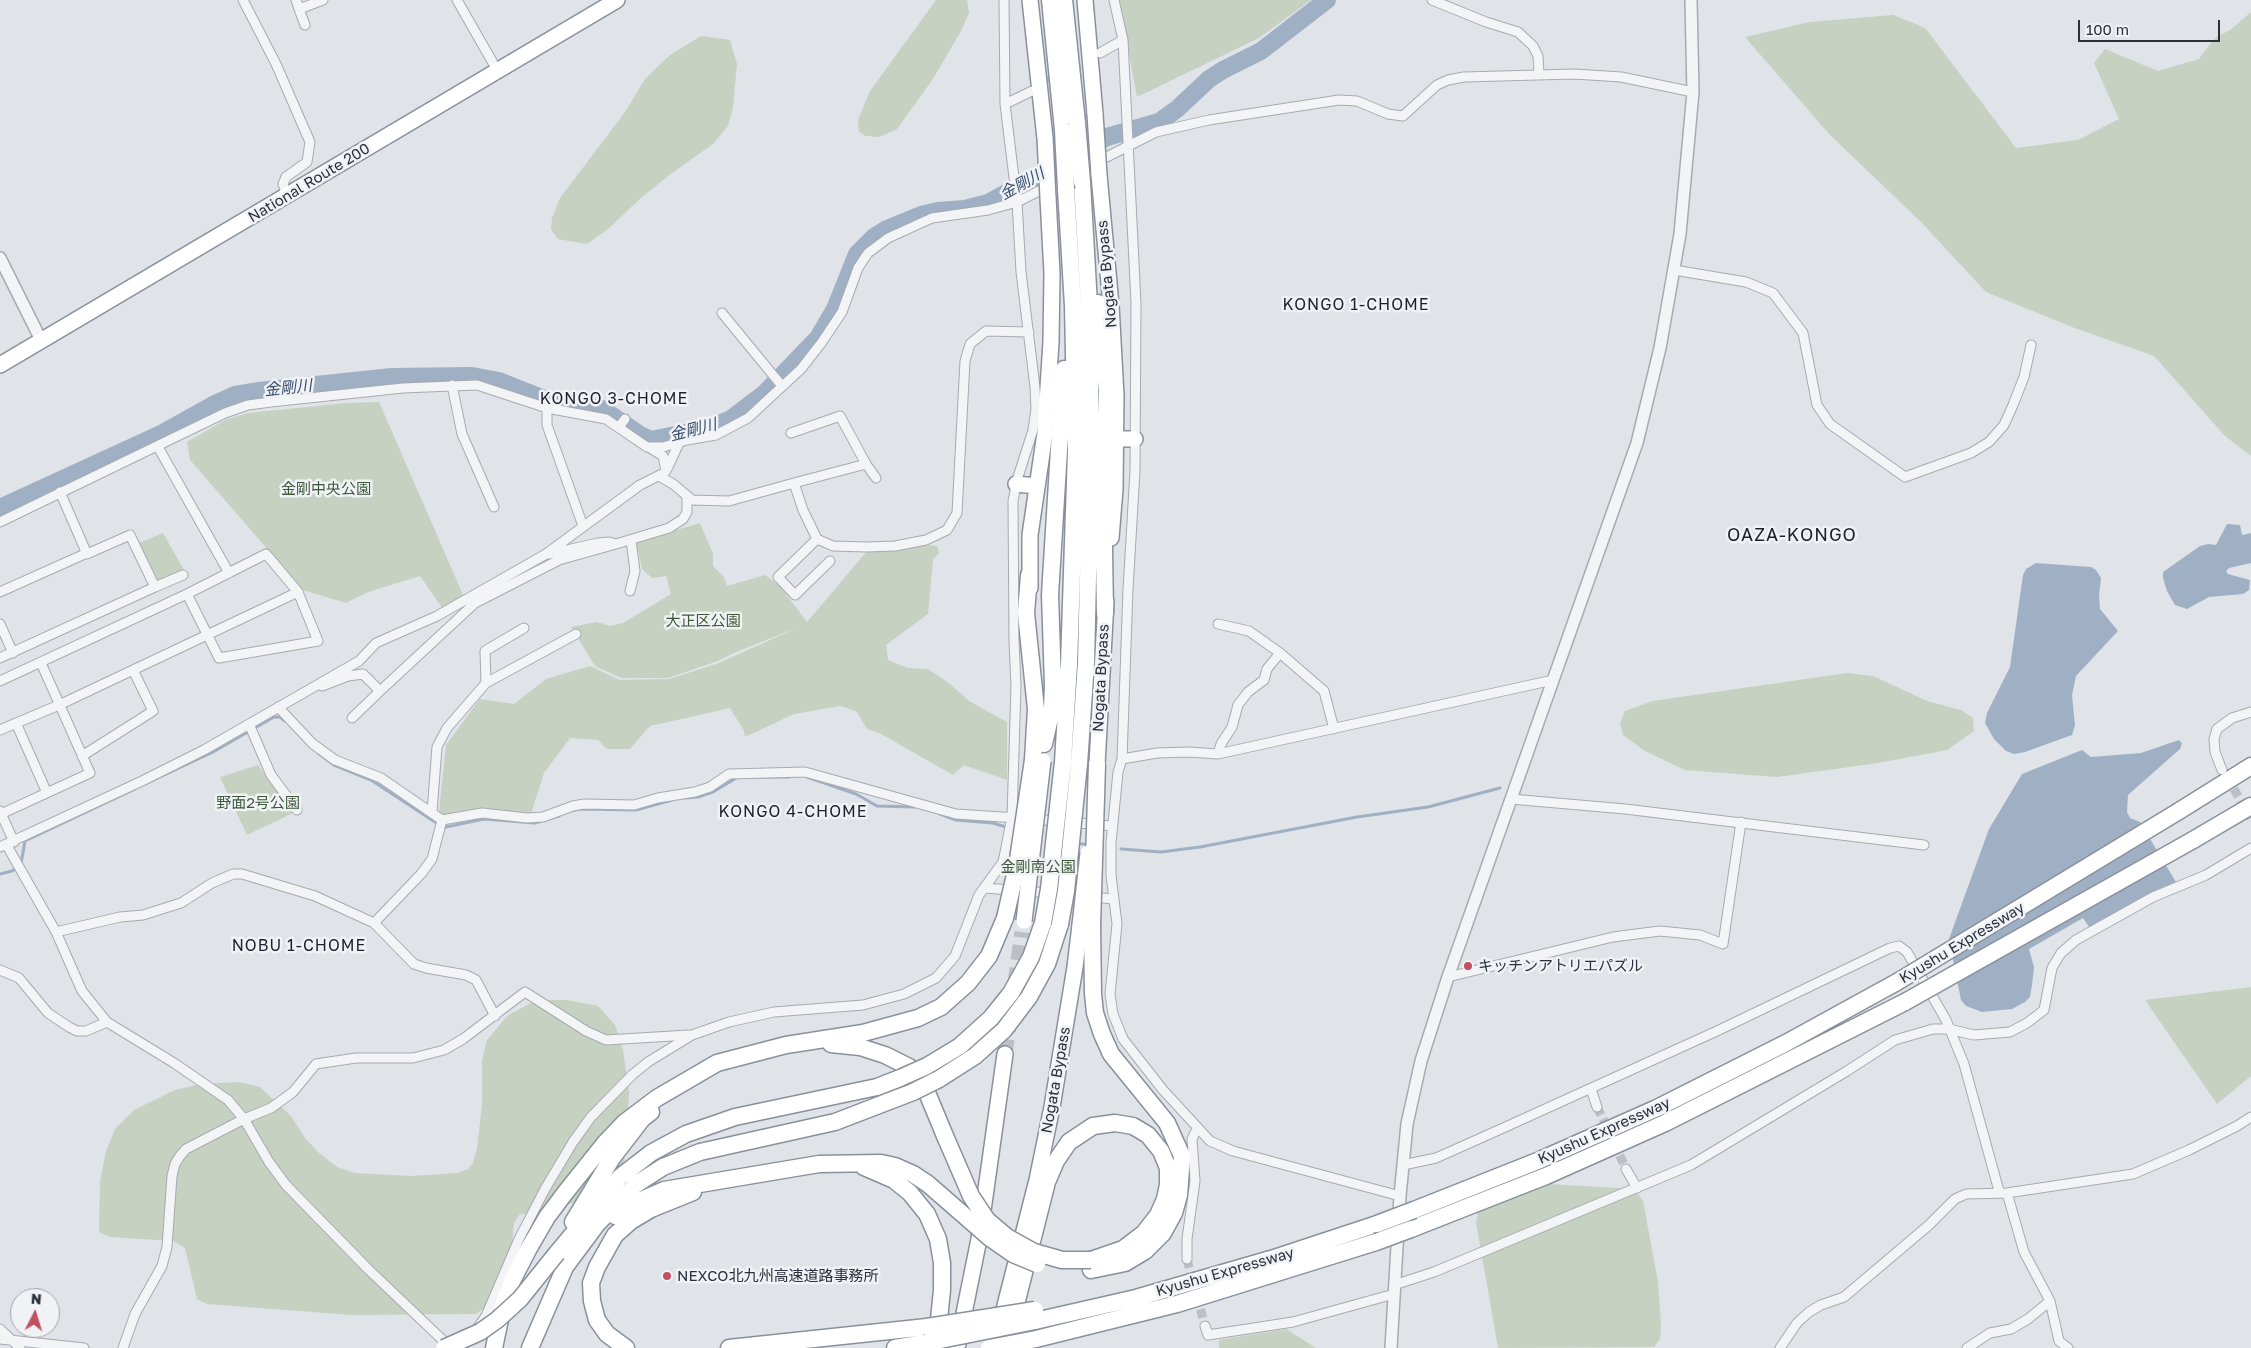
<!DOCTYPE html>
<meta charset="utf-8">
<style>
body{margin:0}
#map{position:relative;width:2251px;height:1348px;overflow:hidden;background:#e0e3e8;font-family:"Golos Text",sans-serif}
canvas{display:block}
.north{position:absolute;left:10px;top:1288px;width:50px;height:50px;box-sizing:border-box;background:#f0f2f5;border:1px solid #a1a5ab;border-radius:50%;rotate:5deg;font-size:14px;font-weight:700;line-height:20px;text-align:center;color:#2a313d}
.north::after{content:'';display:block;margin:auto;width:18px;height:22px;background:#c05260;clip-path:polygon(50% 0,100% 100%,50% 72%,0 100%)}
.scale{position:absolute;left:2078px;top:20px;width:142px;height:22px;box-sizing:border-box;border:2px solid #2a313d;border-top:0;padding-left:6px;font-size:15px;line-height:18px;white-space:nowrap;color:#2a313d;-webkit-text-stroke:4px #f0f2f5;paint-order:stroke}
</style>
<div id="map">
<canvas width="2251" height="1348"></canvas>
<div class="north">N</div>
<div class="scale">100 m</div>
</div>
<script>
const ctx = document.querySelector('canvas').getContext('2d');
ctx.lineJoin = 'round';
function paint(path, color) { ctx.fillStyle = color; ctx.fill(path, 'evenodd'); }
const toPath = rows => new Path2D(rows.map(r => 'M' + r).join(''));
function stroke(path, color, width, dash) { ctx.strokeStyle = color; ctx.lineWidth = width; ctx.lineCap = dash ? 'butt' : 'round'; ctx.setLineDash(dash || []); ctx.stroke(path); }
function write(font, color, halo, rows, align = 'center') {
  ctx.font = font + ' "Golos Text","Noto Sans JP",sans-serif'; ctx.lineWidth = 5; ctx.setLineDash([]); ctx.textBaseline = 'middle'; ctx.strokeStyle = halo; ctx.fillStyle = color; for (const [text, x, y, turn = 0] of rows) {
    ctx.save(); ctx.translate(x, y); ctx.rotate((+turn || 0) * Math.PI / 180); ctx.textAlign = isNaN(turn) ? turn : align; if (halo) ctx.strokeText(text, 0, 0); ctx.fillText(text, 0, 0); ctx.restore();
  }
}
paint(toPath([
 [936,0,967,0,969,13,961,31,933,79,897,129,879,137,866,136,859,132,858,120,870,91],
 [1119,0,1311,0,1259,38,1137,97],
 [2251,12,2251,456,2225,436,2154,356,2072,327,1986,292,1921,222,1829,134,1745,37,1810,22,1893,15,1916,24,1926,29,2016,148,2078,140,2119,119,2094,63,2105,49,2158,71,2199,59,2215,38,2230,30],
 [701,36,730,40,737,64,733,107,728,126,713,144,672,173,642,197,608,229,587,244,558,239,551,229,552,218,560,198,625,112,645,79,670,55],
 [379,402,464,597,443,609,420,576,368,592,346,603,303,590,190,460,187,442,225,420,248,413,346,403],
 [700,523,713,554,713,566,724,577,727,586,765,575,780,586,807,622,867,551,893,551,928,545,937,546,939,553,933,560,928,614,886,645,888,660,908,668,928,669,949,683,969,701,1007,722,1007,780,964,765,953,775,881,734,867,729,856,711,840,706,794,714,745,737,744,731,730,708,650,726,630,749,607,749,598,740,570,738,544,773,531,814,483,810,445,816,439,811,446,745,480,699,514,704,546,679,590,666,620,680,669,679,719,663,799,627,736,652,718,661,668,678,621,678,595,666,571,627,597,622,610,626,623,623,671,594,666,576,652,578,642,569,636,542],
 [163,533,184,570,157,581,139,543],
 [1847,673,1873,676,1927,701,1961,710,1973,718,1974,731,1947,750,1878,763,1777,777,1685,770,1645,751,1623,735,1620,723,1625,711,1653,701],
 [258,765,293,813,247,835,220,777],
 [2251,987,2251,1076,2217,1104,2145,1000],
 [536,1000,567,1000,598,1006,615,1025,623,1050,629,1092,624,1166,578,1202,519,1215,514,1224,509,1274,503,1298,475,1314,352,1315,207,1304,197,1299,185,1248,173,1241,110,1237,99,1232,100,1182,106,1151,115,1129,134,1110,175,1090,200,1084,239,1082,260,1087,291,1116,305,1138,318,1152,337,1167,355,1173,411,1176,457,1173,468,1169,473,1163,477,1149,482,1105,482,1061,487,1040,507,1016],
 [1515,1182,1634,1189,1643,1201,1658,1282,1661,1325,1660,1339,1654,1347,1498,1348,1476,1222,1482,1191,1490,1184],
 [1286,1329,1316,1348,1219,1348,1219,1340]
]), '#c6d1c2');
paint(toPath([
 [2227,524,2240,525,2242,535,2251,533,2251,563,2229,568,2226,571,2228,574,2250,580,2249,590,2243,594,2209,597,2187,609,2175,605,2167,591,2163,578,2163,572,2200,546,2208,544,2216,545],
 [2036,563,2091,567,2096,570,2101,578,2099,596,2100,609,2118,631,2076,676,2072,695,2075,725,2072,735,2025,752,2014,754,2006,751,1994,739,1985,723,1987,713,2010,667,2023,575,2026,569],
 [2179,740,2182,743,2180,749,2128,795,2127,812,2130,818,2140,822,2176,882,2089,927,2083,918,2029,949,2034,967,2032,985,2030,997,2025,1002,2012,1009,1982,1012,1966,1006,1961,1000,1949,939,1989,829,2022,774,2082,750,2091,757,2141,753]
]), '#9fb0c4');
stroke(toPath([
 [290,725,308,744],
 [318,753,334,765,371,780,438,824,446,827,484,819,535,823,559,816],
 [807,777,856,794,877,806,915,807],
 [145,784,213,752,274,717,280,717,285,721],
 [685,798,698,797,713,792,738,777,789,777],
 [570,811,580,809,636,810,672,800],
 [940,814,956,820,993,823,1006,827],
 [1076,843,1089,845],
 [1121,849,1161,852,1200,847,1357,817,1428,807,1500,788],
 [0,874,12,871,21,864,25,841,135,789]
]), '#9fb0c4', 3);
stroke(toPath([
 [0,508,159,435,213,405,235,395,259,391,392,377,472,376,499,381,547,400,602,409,640,435,651,440,710,428,731,419,764,394,818,338,835,309,857,254,874,237,887,229,921,215,938,211,965,209,988,203,1107,137,1159,122,1177,109,1209,79,1223,70,1261,51,1327,0]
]), '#9fb0c4', 18);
stroke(toPath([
 [1036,88,1093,57],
 [2227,777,2251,818],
 [1597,1107,1609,1131],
 [1614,1143,1626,1169],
 [1187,1259,1193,1283],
 [1197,1296,1205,1326]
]), '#bcbfc6', 9, [9, 4.5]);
stroke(toPath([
 [1015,983,1022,932],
 [1005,1054,1010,1018]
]), '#bcbfc6', 15, [15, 8]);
const minor = toPath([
 [243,0,276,64,310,142,307,162,286,177,283,184,287,196],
 [296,0,299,9,323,0],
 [457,0,497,70],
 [1114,0,1123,40,1136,303,1135,471,1128,589,1122,759,1118,772,1111,843,1111,875,1117,924,1110,994,1113,1014,1123,1039,1163,1090,1210,1141,1233,1151,1400,1196],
 [1432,0,1486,22,1518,32,1533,46,1538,56,1539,75],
 [299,9,305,25],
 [1100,53,1123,40],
 [1005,104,1032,91],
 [1079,171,1156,132,1209,120,1339,100,1357,101,1388,114,1403,116,1437,85,1448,80,1464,77,1574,74,1621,77,1693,92],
 [1674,270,1746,282,1773,293,1803,333,1817,405,1830,424,1905,477,1971,453,1989,442,2004,425,2013,405,2024,377,2031,345],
 [722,313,782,386],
 [452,385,462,434,494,507],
 [547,408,547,425,583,526],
 [619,427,625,419],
 [791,433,840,416,866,464,794,483],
 [158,447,229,573],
 [650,448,663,456,666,471],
 [866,464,876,478],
 [659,476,673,484,692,500,729,501,794,483,803,510,817,539,833,546,866,547,895,546,926,540,947,530,957,513,965,361,970,344,986,331,1029,332],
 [0,522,225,413,248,405,271,402,403,388,477,385,547,408,606,419,647,447,663,447,687,440,716,435,748,418,801,369,822,342,842,312,858,268,868,253,888,238,932,218,988,210,1017,202,1067,177],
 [817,539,778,577,795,595,830,561],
 [549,554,598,543,609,542,616,544,669,528,683,519,687,512,687,498],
 [155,587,183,575],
 [630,591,635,571,631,540],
 [0,592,87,553],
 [0,624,13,653],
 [1218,624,1249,631,1280,653],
 [0,658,155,587,130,535,87,554,60,492],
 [0,681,187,594,266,554,298,592,318,641,219,658,187,594],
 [486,683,485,651,524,628],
 [322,686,348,676,363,674,380,691,352,718],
 [380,691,475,603,559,560,616,544],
 [278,707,313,744,335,760,381,778,442,820,482,813,527,818,543,817,573,806,584,804,634,805,658,798,695,792,710,787,729,774,805,772,956,814,1017,818],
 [16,723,47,793],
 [249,724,271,775,297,810],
 [0,730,59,705,298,592],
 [1218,754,1221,744,1232,727,1238,705,1248,692,1264,680,1267,669,1280,653,1324,691,1334,729],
 [82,756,153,711,133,670],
 [1122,759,1157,753,1189,752,1218,754,1553,680],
 [2222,770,2215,752,2214,739,2217,729,2232,718,2251,712],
 [1511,799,1625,809,1924,845],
 [0,811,14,842],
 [432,812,437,747,447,728,486,683,576,634],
 [1,814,90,773,41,663],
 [1033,819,1112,826],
 [6,844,56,932,82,991,107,1022,174,1063,228,1100,244,1119,269,1162,286,1185,368,1269,451,1348],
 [0,847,142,781,204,750,359,661,376,643,437,616,546,554,640,485,664,473,668,467,679,443],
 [985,888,1050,893],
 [1063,894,1113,899],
 [374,923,414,964,426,968,466,975,476,980,495,1016],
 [56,932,120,917,143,915,181,903,212,883,233,874,242,874,315,896,374,923,421,874,432,859,442,820],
 [0,970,19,978,48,1013,69,1027,77,1031,86,1031,107,1022],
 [1448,977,1613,937,1660,931,1700,935,1723,944,1741,822],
 [1591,1089,1597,1107],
 [1403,1165,1436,1158,1501,1129,1717,1031,1890,948,1899,946,1907,952,1946,1020,1964,1064,1999,1191],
 [1626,1169,1637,1188],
 [2007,1193,2024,1252,2050,1301,2059,1341,2068,1348],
 [1187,1259,1187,1239,1195,1181,1192,1139,1197,1129],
 [1394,1285,1434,1272,1691,1165,1847,1071,1895,1040,1933,1029,1949,1029,1974,1035,2010,1032,2027,1023,2044,1010,2052,968,2061,953,2076,940,2153,897,2206,875,2251,848],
 [1205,1326,1208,1335,1293,1322,1394,1294],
 [0,1329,20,1348],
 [476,1330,486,1316,519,1239,545,1189,573,1142,591,1117,632,1075,648,1062,692,1035,729,1022,774,1012,863,1005,904,994,936,978,955,956,979,895,1003,862,1012,817,1016,686,1014,641,1013,501,1017,480,1033,430,1036,409,1035,387,1021,272,1017,202,1005,104,1004,0],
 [0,1339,84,1348],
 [123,1348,135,1314,162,1266,167,1247,172,1176,175,1164,180,1156,186,1149,244,1119,271,1108,293,1092,316,1064,356,1058,413,1058,444,1050,463,1039,525,992,586,1031,606,1040,689,1035],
 [1780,1348,1797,1323,1809,1312,1821,1305,1844,1297,1929,1225,1955,1199,1966,1194,2007,1193,2133,1174,2189,1150,2237,1126,2251,1117],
 [1967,1348,1990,1333,2011,1329,2028,1319,2050,1301]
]);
const tertiary = toPath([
 [0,258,41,340],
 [1391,1348,1400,1196,1407,1124,1421,1061,1448,977,1637,443,1660,348,1680,234,1693,92,1691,0]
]);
const trunk = toPath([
 [1030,0,1045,138],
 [1085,0,1095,114],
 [1099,175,1111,305,1116,396,1115,489,1111,538],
 [0,365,617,0],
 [1117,439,1135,439],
 [1016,484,1037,486],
 [1030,588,1030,535,1045,433,1051,342,1052,273,1048,198],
 [1097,764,1106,601],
 [1000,1325,1037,1180,1052,1107,1075,967,1080,925],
 [957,1348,979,1239,1005,1054]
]);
const motorway = toPath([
 [1050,0,1063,130],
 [1064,0,1077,123],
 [1098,303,1107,390,1104,551,1105,613],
 [1029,575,1026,613,1036,709,1033,760],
 [1044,744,1052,709,1053,685,1050,595,1064,369],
 [1063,762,1069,664,1076,451,1073,306,1066,189],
 [1079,764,1086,663,1091,448,1089,305,1082,182],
 [2179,811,2251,766],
 [2193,840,2251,806],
 [831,1044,860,1047,885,1055,909,1067,928,1095,945,1136],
 [927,1066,960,1046,991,1018,1011,993,1031,957,1043,923],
 [939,1079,975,1056,1004,1030,1029,997,1047,964,1060,924],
 [864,1167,894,1180,910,1193,927,1214,938,1239,942,1263,942,1290,937,1339],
 [1414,1210,1540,1160,1657,1108,1786,1043,1897,982],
 [615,1216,632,1204,664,1190,819,1164,881,1163,895,1166,913,1174,928,1184],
 [573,1222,612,1158,642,1119,651,1112],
 [1411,1229,1546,1176,1665,1123,1905,1002],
 [557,1253,620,1177,651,1153,686,1134,735,1117,877,1087,900,1078],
 [1091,1270,1125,1263,1145,1251,1163,1233,1174,1213,1179,1195,1182,1156,1167,1123,1111,1054,1102,1034,1095,1013,1093,994,1092,925],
 [1035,1321,1136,1298,1271,1259,1377,1224],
 [1036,1339,1177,1304,1376,1242],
 [494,1348,503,1305,513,1279,529,1248,547,1217,565,1193,605,1143,624,1123,657,1098,717,1063,786,1045,863,1033,918,1018,941,1007,968,983,989,956,1005,918],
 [530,1348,565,1267,597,1224,635,1185,663,1167,700,1152,835,1122,913,1092],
 [626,1348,607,1334,597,1320,592,1301,591,1283,597,1267,615,1235,631,1221,651,1209,693,1192],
 [729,1348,927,1327],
 [895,1348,925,1343],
 [1005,1348,1047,1182,1056,1161,1069,1142,1093,1126,1115,1123,1133,1126,1148,1135,1161,1151,1168,1168,1168,1185,1165,1199,1158,1215,1144,1233,1123,1249,1091,1260]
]);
stroke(minor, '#a6aab1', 11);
stroke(tertiary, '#a6aab1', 14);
stroke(trunk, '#89909d', 18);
stroke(motorway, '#89909d', 19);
stroke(minor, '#f3f4f6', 9);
stroke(tertiary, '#f3f4f6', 11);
stroke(trunk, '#fff', 15);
stroke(motorway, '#fff', 16);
const trunkBridge = toPath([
 [1095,114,1099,175],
 [1045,138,1048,198],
 [1024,921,1043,761],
 [1080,925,1088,853]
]);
const motorwayBridge = toPath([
 [1077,123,1082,182],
 [1063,130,1066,189],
 [1005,918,1017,866,1033,760],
 [1043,923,1049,889,1063,762],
 [1060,924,1066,891,1079,764],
 [1092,925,1097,764],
 [1897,982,2179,811],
 [1905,1002,2193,840],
 [900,1078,927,1066],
 [913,1092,939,1079],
 [945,1136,971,1196,987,1220,1007,1237,1034,1252,1062,1260,1091,1260],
 [928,1184,990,1238,1013,1254,1037,1264],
 [1377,1224,1414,1210],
 [1376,1242,1411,1229],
 [927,1327,1035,1310],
 [925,1343,1035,1321],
 [444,1348,480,1332,497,1320,520,1299,557,1253],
 [989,1348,1036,1339]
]);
stroke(trunkBridge, '#89909d', 18, []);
stroke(motorwayBridge, '#89909d', 19, []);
stroke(trunkBridge, '#fff', 15);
stroke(motorwayBridge, '#fff', 16);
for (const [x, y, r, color] of [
 [1468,966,5,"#c05260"],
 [667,1276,5,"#c05260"]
]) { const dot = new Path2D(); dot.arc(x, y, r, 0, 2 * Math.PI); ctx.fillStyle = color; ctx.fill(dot); stroke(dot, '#f0f2f5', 2); }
write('15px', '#2a313d', '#f0f2f5', [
 ["National Route 200",309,183,-31],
 ["Nogata Bypass",1107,274,-95],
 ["Nogata Bypass",1101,678,-87],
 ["Kyushu Expressway",1962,943,-31],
 ["Nogata Bypass",1056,1080,-80],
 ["Kyushu Expressway",1604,1131,-24],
 ["Kyushu Expressway",1225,1272,-16]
]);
write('15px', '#3e5839', '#f0f2f5', [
 ["金剛中央公園",326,489],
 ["大正区公園",703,621],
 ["野面2号公園",258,803],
 ["金剛南公園",1038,867]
]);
write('15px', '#2a313d', '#f0f2f5', [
 ["キッチンアトリエパズル",1478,966],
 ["NEXCO北九州高速道路事務所",677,1276]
], 'left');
write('italic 16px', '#394f6d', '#f0f2f5', [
 ["金剛川",1022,184,-29],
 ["金剛川",288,388,-6],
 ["金剛川",693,430,-14]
]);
ctx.letterSpacing = '1px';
write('16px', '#1d222e', '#f0f2f5', [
 ["KONGO 1-CHOME",1356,305],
 ["KONGO 3-CHOME",614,399],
 ["KONGO 4-CHOME",793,812],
 ["NOBU 1-CHOME",299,946]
]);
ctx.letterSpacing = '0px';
ctx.letterSpacing = '1px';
write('18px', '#1d222e', '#f0f2f5', [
 ["OAZA-KONGO",1792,535]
]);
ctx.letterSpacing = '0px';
</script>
